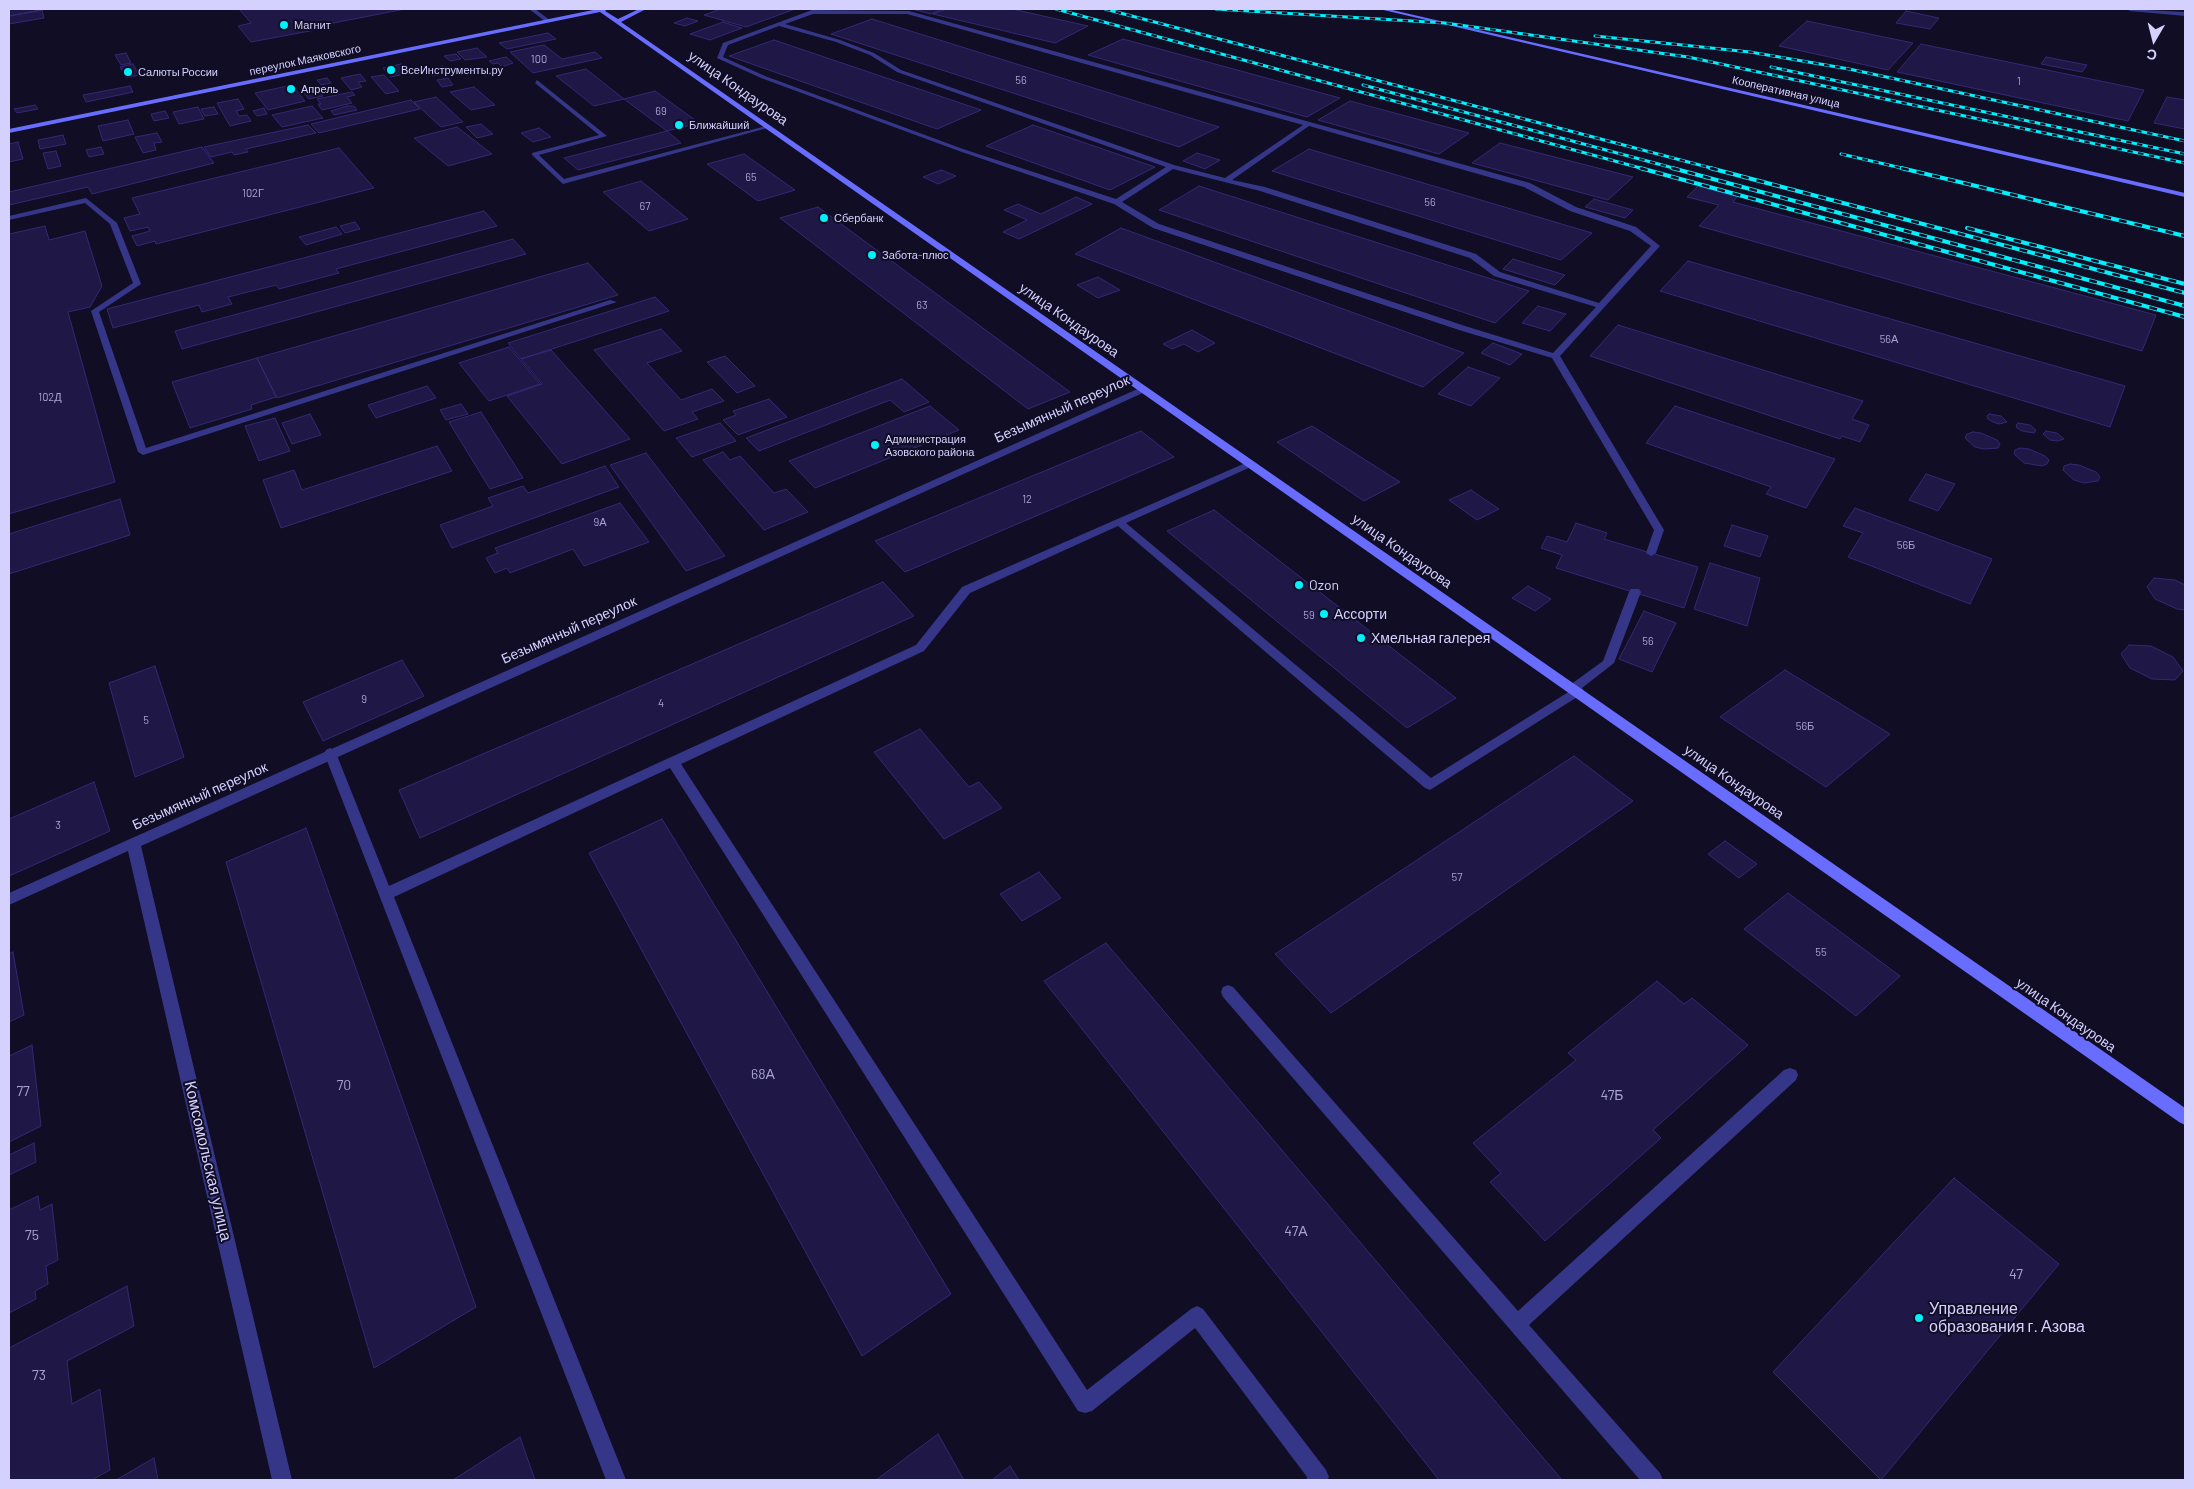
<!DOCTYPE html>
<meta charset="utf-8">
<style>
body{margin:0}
#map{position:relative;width:2194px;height:1489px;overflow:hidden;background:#100d25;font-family:Barlow,sans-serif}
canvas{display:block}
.frame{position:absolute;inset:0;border:10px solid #d4d1ff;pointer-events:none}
.north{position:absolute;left:2129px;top:15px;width:50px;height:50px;-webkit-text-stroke:4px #100d25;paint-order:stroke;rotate:188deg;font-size:14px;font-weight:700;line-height:20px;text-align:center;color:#d4d1ff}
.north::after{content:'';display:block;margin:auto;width:18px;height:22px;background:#d4d1ff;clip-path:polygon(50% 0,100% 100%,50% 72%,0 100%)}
</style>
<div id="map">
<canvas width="2194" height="1489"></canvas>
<div class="frame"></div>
<div class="north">С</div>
</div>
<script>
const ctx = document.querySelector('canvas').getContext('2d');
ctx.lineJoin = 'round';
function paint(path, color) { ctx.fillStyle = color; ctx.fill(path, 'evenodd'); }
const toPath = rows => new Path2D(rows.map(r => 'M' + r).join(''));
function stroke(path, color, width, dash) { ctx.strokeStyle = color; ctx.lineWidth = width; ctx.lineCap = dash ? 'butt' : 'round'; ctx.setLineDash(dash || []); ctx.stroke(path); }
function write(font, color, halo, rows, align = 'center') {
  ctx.font = font + ' Barlow,sans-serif'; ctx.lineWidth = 4; ctx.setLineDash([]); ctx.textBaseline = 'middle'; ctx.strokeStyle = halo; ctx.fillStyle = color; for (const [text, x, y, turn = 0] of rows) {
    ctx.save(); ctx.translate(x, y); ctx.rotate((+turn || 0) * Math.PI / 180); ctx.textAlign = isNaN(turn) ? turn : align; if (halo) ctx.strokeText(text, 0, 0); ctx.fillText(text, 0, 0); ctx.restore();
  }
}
const building = toPath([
 [9,9,41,9,42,10,9,16,9,9],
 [239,9,405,9,313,27,315,30,251,42,238,26,251,23,239,9],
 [721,9,795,9,746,27,704,15,721,9],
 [912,9,942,9,931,14,912,9],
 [946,9,1012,9,1088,26,1055,43,933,14,946,9],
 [42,10,44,18,9,24,9,16,42,10],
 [1906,11,1939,18,1930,29,1896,23,1906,11],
 [687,18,698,21,685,26,674,23,687,18],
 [872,19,1219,127,1179,147,831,34,872,19],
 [1807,21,1913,43,1888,70,1779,46,1807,21],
 [723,22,742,28,710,40,690,34,723,22],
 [548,33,556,39,507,49,499,43,548,33],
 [1123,39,1340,98,1307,117,1088,55,1123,39],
 [774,40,981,110,937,129,729,56,774,40],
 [1921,44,2144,90,2128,121,1897,72,1921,44],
 [544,45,562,59,595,52,602,58,533,73,510,52,544,45],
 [477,48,487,57,465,60,457,52,477,48],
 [126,53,131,63,121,65,115,55,126,53],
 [456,54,461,59,450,61,444,56,456,54],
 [506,57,513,63,502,67,498,63,493,64,489,61,506,57],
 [2046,57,2087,65,2082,72,2041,64,2046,57],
 [133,64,139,75,126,78,120,67,133,64],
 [401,64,409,73,391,77,383,68,401,64],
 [443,66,447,70,453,68,456,72,432,76,425,69,443,66],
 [488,69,494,74,485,76,479,71,488,69],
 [586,69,624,99,594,106,556,76,586,69],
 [360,74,366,81,358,82,362,87,351,90,341,78,360,74],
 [384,75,399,91,386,94,371,77,384,75],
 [327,78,331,83,321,85,317,80,327,78],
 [448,78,453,85,442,87,437,80,448,78],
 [292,85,305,101,268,110,255,93,292,85],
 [130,86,133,92,86,102,83,95,130,86],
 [474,87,495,105,471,110,450,92,474,87],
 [318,91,323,96,309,99,304,93,318,91],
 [655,91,699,123,667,131,624,99,655,91],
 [352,92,355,95,347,97,352,103,322,110,318,104,321,104,317,99,352,92],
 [436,97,463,122,441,127,414,102,436,97],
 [2167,97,2185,100,2185,129,2154,123,2167,97],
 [238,99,244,109,236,111,239,116,247,115,251,121,230,126,217,103,238,99],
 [411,100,420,109,319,133,311,124,411,100],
 [1350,101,1469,133,1439,154,1318,120,1350,101],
 [35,105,38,109,17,113,14,109,35,105],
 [312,106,323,118,282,127,272,115,312,106],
 [347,106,354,106,357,110,334,115,331,111,347,106],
 [198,107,204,119,179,124,173,112,198,107],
 [214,107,218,114,205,116,201,109,214,107],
 [264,108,267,114,257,116,253,111,264,108],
 [165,111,169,118,154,121,151,114,165,111],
 [128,120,134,134,103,141,98,126,128,120],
 [481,124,493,134,477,138,466,127,481,124],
 [308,125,316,133,246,149,248,152,234,155,232,152,211,157,204,147,308,125],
 [1033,125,1155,167,1110,190,986,146,1033,125],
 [457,127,492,154,448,166,414,138,457,127],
 [539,128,551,137,533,142,521,133,539,128],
 [667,131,681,143,578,170,564,158,667,131],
 [157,133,162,142,154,143,156,150,143,153,135,137,157,133],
 [63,135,66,144,40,149,38,140,63,135],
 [18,142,23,159,9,162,9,144,18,142],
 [1500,143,1633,177,1608,200,1472,163,1500,143],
 [101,147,104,154,89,157,86,150,101,147],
 [202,147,214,163,92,194,88,187,9,205,9,192,202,147],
 [339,148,374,188,156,244,155,241,137,246,132,236,150,231,148,227,130,231,124,218,140,214,132,198,339,148],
 [1309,149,1592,233,1561,260,1272,171,1309,149],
 [56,151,61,166,48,169,43,153,56,151],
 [1197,153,1220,160,1205,169,1183,161,1197,153],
 [744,154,795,190,758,201,707,164,744,154],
 [941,170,956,176,938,184,923,177,941,170],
 [641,181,688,219,649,231,603,192,641,181],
 [1199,186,1529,291,1495,323,1159,210,1199,186],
 [1698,186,1737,197,1733,202,2156,315,2142,351,1699,226,1719,205,1687,197,1698,186],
 [1076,197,1092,204,1019,239,1003,232,1027,220,1004,210,1018,204,1041,214,1076,197],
 [1594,199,1633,210,1625,218,1585,207,1594,199],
 [818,207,1070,392,1028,409,780,218,818,207],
 [484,211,497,226,336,269,339,273,279,289,276,285,228,297,232,304,202,312,199,305,113,328,107,309,484,211],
 [355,222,360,229,345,233,340,226,355,222],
 [45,226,49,240,85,231,102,286,90,307,68,312,115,482,9,514,9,234,45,226],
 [336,227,342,234,306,245,299,237,336,227],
 [1121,228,1464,353,1423,387,1075,254,1121,228],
 [513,239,526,254,182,349,175,331,513,239],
 [1513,259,1565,275,1555,285,1503,269,1513,259],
 [1688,261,2125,386,2110,427,1660,291,1688,261],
 [588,263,618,295,277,398,257,358,588,263],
 [1098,277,1120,290,1098,298,1077,285,1098,277],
 [655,297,669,311,521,359,508,343,655,297],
 [1538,306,1566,314,1550,331,1522,323,1538,306],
 [1618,325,1863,401,1852,419,1869,425,1860,442,1842,436,1840,439,1590,356,1618,325],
 [661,329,682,351,647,363,681,400,712,389,724,401,692,412,698,419,664,431,594,350,661,329],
 [1192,330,1215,343,1198,352,1184,344,1172,349,1163,344,1192,330],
 [1493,343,1522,354,1510,365,1481,353,1493,343],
 [509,347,540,384,489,401,459,363,509,347],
 [551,350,630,439,562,464,507,396,542,384,521,359,551,350],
 [725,356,755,386,737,393,707,362,725,356],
 [257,358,276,397,251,405,252,409,190,428,172,382,257,358],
 [1468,367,1500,378,1471,406,1438,394,1468,367],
 [902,379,929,402,904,412,890,400,759,451,746,438,902,379],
 [427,386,436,398,376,418,368,405,427,386],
 [769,399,787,417,738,435,723,420,736,415,733,411,769,399],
 [461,404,468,414,446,420,440,410,461,404],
 [930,406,959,430,815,488,789,461,930,406],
 [1675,406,1835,459,1806,508,1766,494,1771,487,1646,443,1675,406],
 [481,412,523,478,490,489,449,422,481,412],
 [310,414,321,435,292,444,282,423,310,414],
 [1989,414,2001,416,2007,422,1999,424,1993,422,1988,419,1987,416,1989,414],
 [275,418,290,451,259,461,245,426,275,418],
 [720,423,736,441,692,457,676,438,720,423],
 [2018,423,2030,425,2036,430,2034,433,2022,431,2017,428,2016,425,2018,423],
 [1312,426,1400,482,1364,501,1277,442,1312,426],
 [1141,431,1174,457,905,572,875,541,1141,431],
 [2046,431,2057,433,2064,439,2057,441,2050,440,2043,434,2046,431],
 [1973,432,1981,433,1997,440,2000,444,1998,448,1984,449,1975,447,1965,438,1967,434,1973,432],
 [437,446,452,471,281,528,263,480,294,470,302,490,437,446],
 [2020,448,2029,449,2045,456,2049,460,2047,464,2042,466,2024,463,2014,454,2015,450,2020,448],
 [723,452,730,460,740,456,774,493,786,489,808,512,764,530,703,460,723,452],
 [646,453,725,556,686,571,610,465,646,453],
 [2070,464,2079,465,2096,472,2100,477,2098,481,2084,483,2074,480,2063,470,2064,466,2070,464],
 [605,466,619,487,452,548,440,525,493,506,488,498,523,486,528,493,605,466],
 [1926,474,1955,484,1938,511,1909,500,1926,474],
 [1471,490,1499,509,1477,520,1449,500,1471,490],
 [120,499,130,535,9,574,9,534,120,499],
 [620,503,649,542,584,566,573,549,510,573,507,568,495,573,486,558,498,553,495,548,620,503],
 [1855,508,1992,559,1970,604,1848,557,1863,533,1843,526,1855,508],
 [1214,510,1456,698,1407,728,1167,531,1214,510],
 [1576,523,1607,533,1604,539,1698,567,1684,608,1556,568,1562,555,1541,548,1547,536,1567,542,1576,523],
 [1732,525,1768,536,1760,557,1724,546,1732,525],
 [1710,563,1760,578,1747,626,1694,609,1710,563],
 [2154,578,2175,580,2185,585,2185,610,2177,609,2155,599,2147,587,2154,578],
 [883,582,914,616,420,838,399,790,883,582],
 [1528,586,1551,599,1535,611,1512,598,1528,586],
 [1644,611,1676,623,1652,672,1619,659,1644,611],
 [2129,645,2151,646,2173,657,2183,671,2175,680,2152,679,2130,668,2121,654,2129,645],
 [402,660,424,696,323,741,303,702,402,660],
 [155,666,184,757,135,777,109,683,155,666],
 [1785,670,1890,734,1826,787,1720,717,1785,670],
 [920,729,969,787,979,782,1002,808,944,839,874,752,920,729],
 [1574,756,1633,801,1331,1013,1275,954,1574,756],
 [94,782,110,831,9,876,9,819,94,782],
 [662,819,951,1294,862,1356,589,853,662,819],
 [306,828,476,1307,374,1368,226,862,306,828],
 [1725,841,1757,864,1739,878,1708,854,1725,841],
 [1039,872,1061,898,1022,921,1000,894,1039,872],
 [1788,893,1900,976,1856,1016,1744,929,1788,893],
 [1106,943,1562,1480,1439,1480,1044,981,1106,943],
 [13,952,24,1015,9,1022,9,954,13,952],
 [1657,981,1684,1004,1692,998,1748,1045,1653,1130,1661,1138,1545,1241,1490,1182,1501,1173,1473,1143,1576,1060,1568,1053,1657,981],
 [32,1045,41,1126,9,1142,9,1056,32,1045],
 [34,1143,36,1162,9,1175,9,1155,34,1143],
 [1954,1178,2059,1264,1881,1480,1773,1372,1954,1178],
 [38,1196,40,1210,52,1204,58,1260,46,1266,48,1284,35,1291,36,1299,9,1313,9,1210,38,1196],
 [127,1286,134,1326,67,1361,72,1404,100,1389,110,1470,92,1480,9,1480,9,1348,127,1286],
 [938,1434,964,1480,876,1480,938,1434],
 [520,1437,535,1480,453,1480,520,1437],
 [154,1458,158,1480,116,1480,154,1458],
 [1010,1466,1019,1480,992,1480,1010,1466]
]);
paint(building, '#1f1847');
stroke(building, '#332975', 1);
paint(toPath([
 [529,9,535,9,551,21,546,22,529,9],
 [812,10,909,11,1530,183,1576,207,1636,227,1660,246,1560,356,1664,530,1656,553,1651,556,1646,553,1654,530,1552,358,1459,330,1153,228,1114,204,959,151,761,78,717,58,723,43,812,10],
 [813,14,907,14,1303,125,1225,178,1174,165,901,70,874,53,840,40,785,24,813,14],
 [779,26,836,42,870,55,897,72,1166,167,1116,199,963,149,765,76,723,57,728,45,779,26],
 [1309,126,1524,187,1570,211,1630,231,1651,246,1599,303,1500,272,1476,254,1265,187,1232,180,1309,126],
 [1173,169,1260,191,1470,258,1494,276,1596,307,1553,353,1465,326,1159,224,1122,202,1173,169],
 [537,80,607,136,539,155,564,179,766,126,771,127,563,184,532,155,532,153,599,135,535,83,537,80],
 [86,198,117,223,141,284,99,312,146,448,610,300,617,302,143,455,138,452,91,311,133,283,110,224,85,203,9,220,9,216,86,198],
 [1250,461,1253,462,1253,466,1126,523,1431,778,1570,691,1568,688,1570,685,1603,661,1629,592,1631,589,1639,589,1641,592,1614,663,1582,688,1584,691,1582,694,1430,790,1425,788,1118,526,970,593,924,651,681,764,1087,1390,1191,1309,1197,1306,1203,1309,1326,1470,1329,1477,1327,1480,1306,1480,1307,1477,1195,1328,1092,1411,1085,1413,1078,1411,670,768,394,897,626,1480,606,1480,324,753,326,750,330,748,334,750,336,753,389,886,916,645,962,587,1250,461],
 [1228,985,1233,987,1518,1311,1784,1070,1790,1068,1796,1070,1798,1075,1796,1080,1529,1325,1660,1473,1663,1480,1640,1480,1223,997,1221,992,1223,987,1228,985]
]), '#353687');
paint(toPath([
 [2127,9,2185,12,2185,16,2130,11,2127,9],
 [1142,387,1145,388,1145,392,141,846,292,1480,272,1480,128,851,9,905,9,893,1142,387]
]), '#353687');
paint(toPath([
 [598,9,608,9,605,11,618,19,639,9,646,9,621,22,2185,1108,2185,1125,2179,1122,600,12,9,133,9,129,598,9],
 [1379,9,1388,9,2185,193,2185,197,1379,9]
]), '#686cff');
const railFar1 = toPath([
 [1056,9,1644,169],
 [1105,9,1715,169],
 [1216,9,1445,23,1688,57,2185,163],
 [1595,36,1750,52,1849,69,2185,141],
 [1771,67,2185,154],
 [1363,85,1677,169],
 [1841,154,1906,169]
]);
const rail = toPath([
 [1640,168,2185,317],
 [1672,168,2185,306],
 [1710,168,2185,293],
 [1901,168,2185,236],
 [1967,228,2185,284]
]);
stroke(railFar1, '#00f1fc', 3);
stroke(rail, '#00f1fc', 4);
stroke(railFar1, '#100d25', 2, [5.5]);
stroke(rail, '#100d25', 2.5, [8]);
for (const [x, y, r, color] of [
 [284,25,5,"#00f1fc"],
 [391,70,5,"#00f1fc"],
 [128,72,5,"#00f1fc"],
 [291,89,5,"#00f1fc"],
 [679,125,5,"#00f1fc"],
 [824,218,5,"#00f1fc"],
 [872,255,5,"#00f1fc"],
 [875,445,5,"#00f1fc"],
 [1299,585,5,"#00f1fc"],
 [1324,614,5,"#00f1fc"],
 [1361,638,5,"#00f1fc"],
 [1919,1318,5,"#00f1fc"]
]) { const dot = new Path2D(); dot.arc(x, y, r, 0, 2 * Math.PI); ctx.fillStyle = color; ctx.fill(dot); stroke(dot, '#100d25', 2); }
write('11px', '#d4d1ff', '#100d25', [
 ["Магнит",294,25],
 ["ВсеИнструменты.ру",401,70],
 ["Салюты России",138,72],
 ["Апрель",301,89],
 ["Ближайший",689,125],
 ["Сбербанк",834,218],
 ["Забота-плюс",882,255],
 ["Администрация",885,439],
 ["Азовского района",885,452]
], 'left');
write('11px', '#a7a3d1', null, [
 ["100",539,59],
 ["56",1021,80],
 ["1",2019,81],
 ["69",661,111],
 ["65",751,177],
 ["102Г",253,193],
 ["56",1430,202],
 ["67",645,206],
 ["63",922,305],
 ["56А",1889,339],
 ["102Д",50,397],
 ["12",1027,499],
 ["9А",600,522],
 ["56Б",1906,545],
 ["59",1309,615],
 ["56",1648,641],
 ["9",364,699],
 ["4",661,703],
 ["5",146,720],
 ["56Б",1805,726],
 ["3",58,825],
 ["57",1457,877],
 ["55",1821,952]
]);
write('11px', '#d4d1ff', '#100d25', [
 ["переулок Маяковского",305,60,-12],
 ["Кооперативная улица",1786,92,13]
]);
write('14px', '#d4d1ff', '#100d25', [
 ["улица Кондаурова",738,88,35],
 ["улица Кондаурова",1069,320,35],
 ["Безымянный переулок",1062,409,-24],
 ["улица Кондаурова",1402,551,35],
 ["Безымянный переулок",569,630,-24],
 ["улица Кондаурова",1734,782,35],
 ["Безымянный переулок",200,796,-24],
 ["улица Кондаурова",2066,1015,35]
]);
write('14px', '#d4d1ff', '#100d25', [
 ["Ozon",1309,585],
 ["Ассорти",1334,614],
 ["Хмельная галерея",1371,638]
], 'left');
write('14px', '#a7a3d1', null, [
 ["68А",763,1074],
 ["70",344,1085],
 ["77",23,1091],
 ["47Б",1612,1095],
 ["47А",1296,1231],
 ["75",32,1235],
 ["47",2016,1274],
 ["73",39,1375]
]);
write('16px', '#d4d1ff', '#100d25', [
 ["Комсомольская улица",208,1161,77]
]);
write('16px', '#d4d1ff', '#100d25', [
 ["Управление",1929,1309],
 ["образования г. Азова",1929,1327]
], 'left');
</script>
